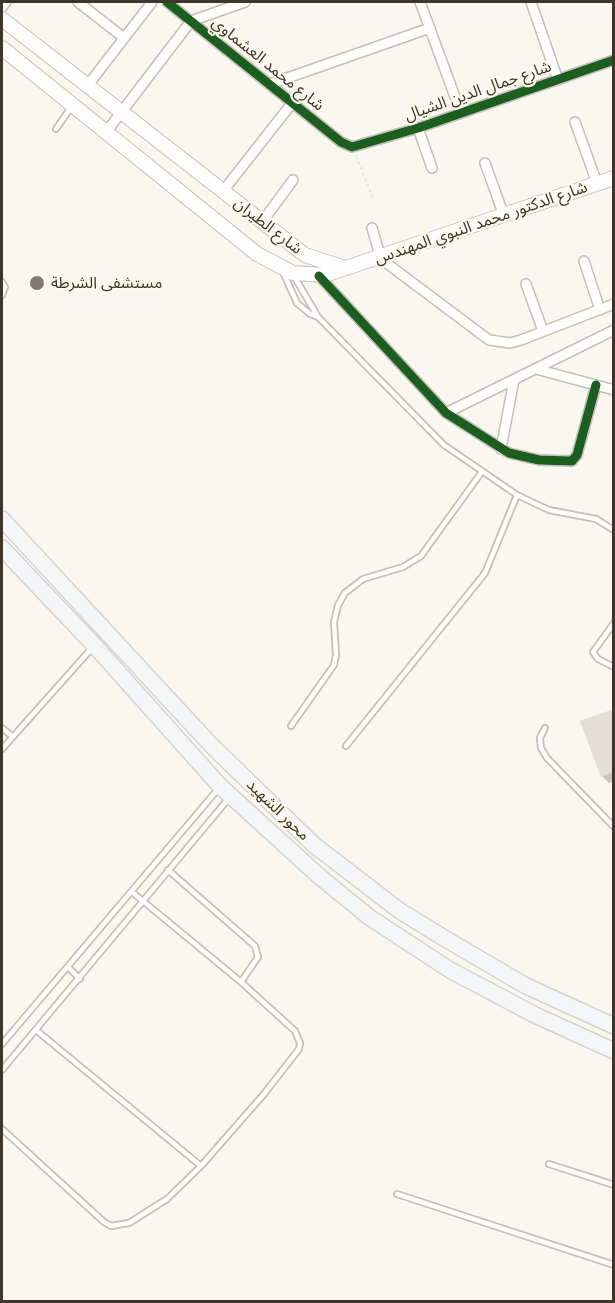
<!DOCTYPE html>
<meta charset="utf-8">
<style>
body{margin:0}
#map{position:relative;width:615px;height:1303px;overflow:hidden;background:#faf7f1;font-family:Raleway,sans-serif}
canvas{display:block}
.frame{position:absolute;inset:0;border:3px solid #3c362b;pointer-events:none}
</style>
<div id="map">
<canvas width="615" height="1303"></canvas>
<div class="frame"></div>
</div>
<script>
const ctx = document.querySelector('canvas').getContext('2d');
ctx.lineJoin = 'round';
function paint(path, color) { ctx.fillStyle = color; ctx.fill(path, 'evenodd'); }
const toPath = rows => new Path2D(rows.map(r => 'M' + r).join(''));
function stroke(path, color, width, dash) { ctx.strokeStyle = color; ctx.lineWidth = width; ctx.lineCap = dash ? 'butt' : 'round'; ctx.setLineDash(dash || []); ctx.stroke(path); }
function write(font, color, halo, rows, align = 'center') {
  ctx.font = font + ' Raleway,"Noto Sans Arabic",sans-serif'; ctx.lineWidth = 4.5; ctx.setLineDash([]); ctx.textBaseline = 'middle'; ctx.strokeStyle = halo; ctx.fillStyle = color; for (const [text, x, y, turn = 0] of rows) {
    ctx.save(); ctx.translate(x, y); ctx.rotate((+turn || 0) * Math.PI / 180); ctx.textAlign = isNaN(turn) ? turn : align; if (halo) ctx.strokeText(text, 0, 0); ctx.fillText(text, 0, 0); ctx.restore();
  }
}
paint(toPath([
 [614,711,614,781,609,783,602,776]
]), '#0003');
paint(toPath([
 [614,709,614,772,601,777,580,721]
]), '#e3ded6');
const service = toPath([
 [56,129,72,106],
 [283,272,297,303,310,314,318,317],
 [294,276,318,317,444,445,517,495,549,510,596,519,614,530],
 [2,282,5,287,2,295],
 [614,623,593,652,598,659,614,667],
 [291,726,334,665,336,655,334,622,338,605,345,593,363,579,403,567,421,556,481,473],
 [2,728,12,736],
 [545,728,540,738,541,748,547,758,614,827],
 [346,746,485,573,517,495],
 [2,749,92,648],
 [168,870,255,946,258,957,241,982],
 [69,968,80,979],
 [36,1030,201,1166],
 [2,1044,219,788],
 [2,1070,229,798],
 [2,1129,104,1222,111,1226,129,1223,167,1199,201,1166,264,1094,299,1049,300,1043,295,1031,241,982,132,892],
 [549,1164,614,1185],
 [397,1194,614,1265]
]);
const minor = toPath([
 [78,2,124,38],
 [167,2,341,142,352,147,418,128,614,60],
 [420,2,461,113],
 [531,2,558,80],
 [2,7,6,2],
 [270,84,430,28],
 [88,85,152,2],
 [575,122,597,183],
 [418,128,432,168],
 [107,131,191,21,245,2],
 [485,163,504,216],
 [223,191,293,102],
 [262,222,293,180],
 [372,228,381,259,489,340,510,343,521,340,614,304],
 [584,261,600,310],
 [319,276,446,413,509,453,539,460,572,461,577,455,596,385],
 [526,284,543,331],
 [536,369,614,390],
 [446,413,614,330],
 [501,449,514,380]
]);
const secondary = toPath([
 [2,19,305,255,345,268],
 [2,48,257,254,293,273,325,275,614,178]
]);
const primary = toPath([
 [2,519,211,745,314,845,400,911,444,938,526,986,614,1026],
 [2,548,94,645,220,786,320,877,369,917,450,970,535,1015,614,1051]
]);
stroke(service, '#c4bfb8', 8);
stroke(minor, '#c4bfb8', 12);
stroke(secondary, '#c4bfb8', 16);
stroke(primary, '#d6d4d0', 18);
stroke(toPath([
 [356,156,373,198]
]), '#e3e2df', 1.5, [3, 3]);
stroke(service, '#fefefd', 4.5);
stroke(minor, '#fefefd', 9);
stroke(secondary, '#fefefd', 14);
stroke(primary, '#f5f6f8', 15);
stroke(toPath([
 [167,2,341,142,352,147,418,128,614,60],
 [319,276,446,413,509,453,539,460,572,461,577,455,596,385]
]), '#1b5e20', 9);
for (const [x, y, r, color] of [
 [37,283,8,"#7e7a70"]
]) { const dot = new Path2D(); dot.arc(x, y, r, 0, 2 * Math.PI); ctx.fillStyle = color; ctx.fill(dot); stroke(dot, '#fef8ed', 2); }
write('16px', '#3c362b', '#fef8ed', [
 ["شارع محمد العشماوي",268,64,39],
 ["شارع جمال الدين الشيال",478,91,-19],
 ["شارع الدكتور محمد النبوي المهندس",481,223,-19],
 ["شارع الطيران",268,226,38],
 ["محور الشهيد",278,810,44]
]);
write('16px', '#3c362b', '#fef8ed', [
 ["مستشفى الشرطة",51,283]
], 'left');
</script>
